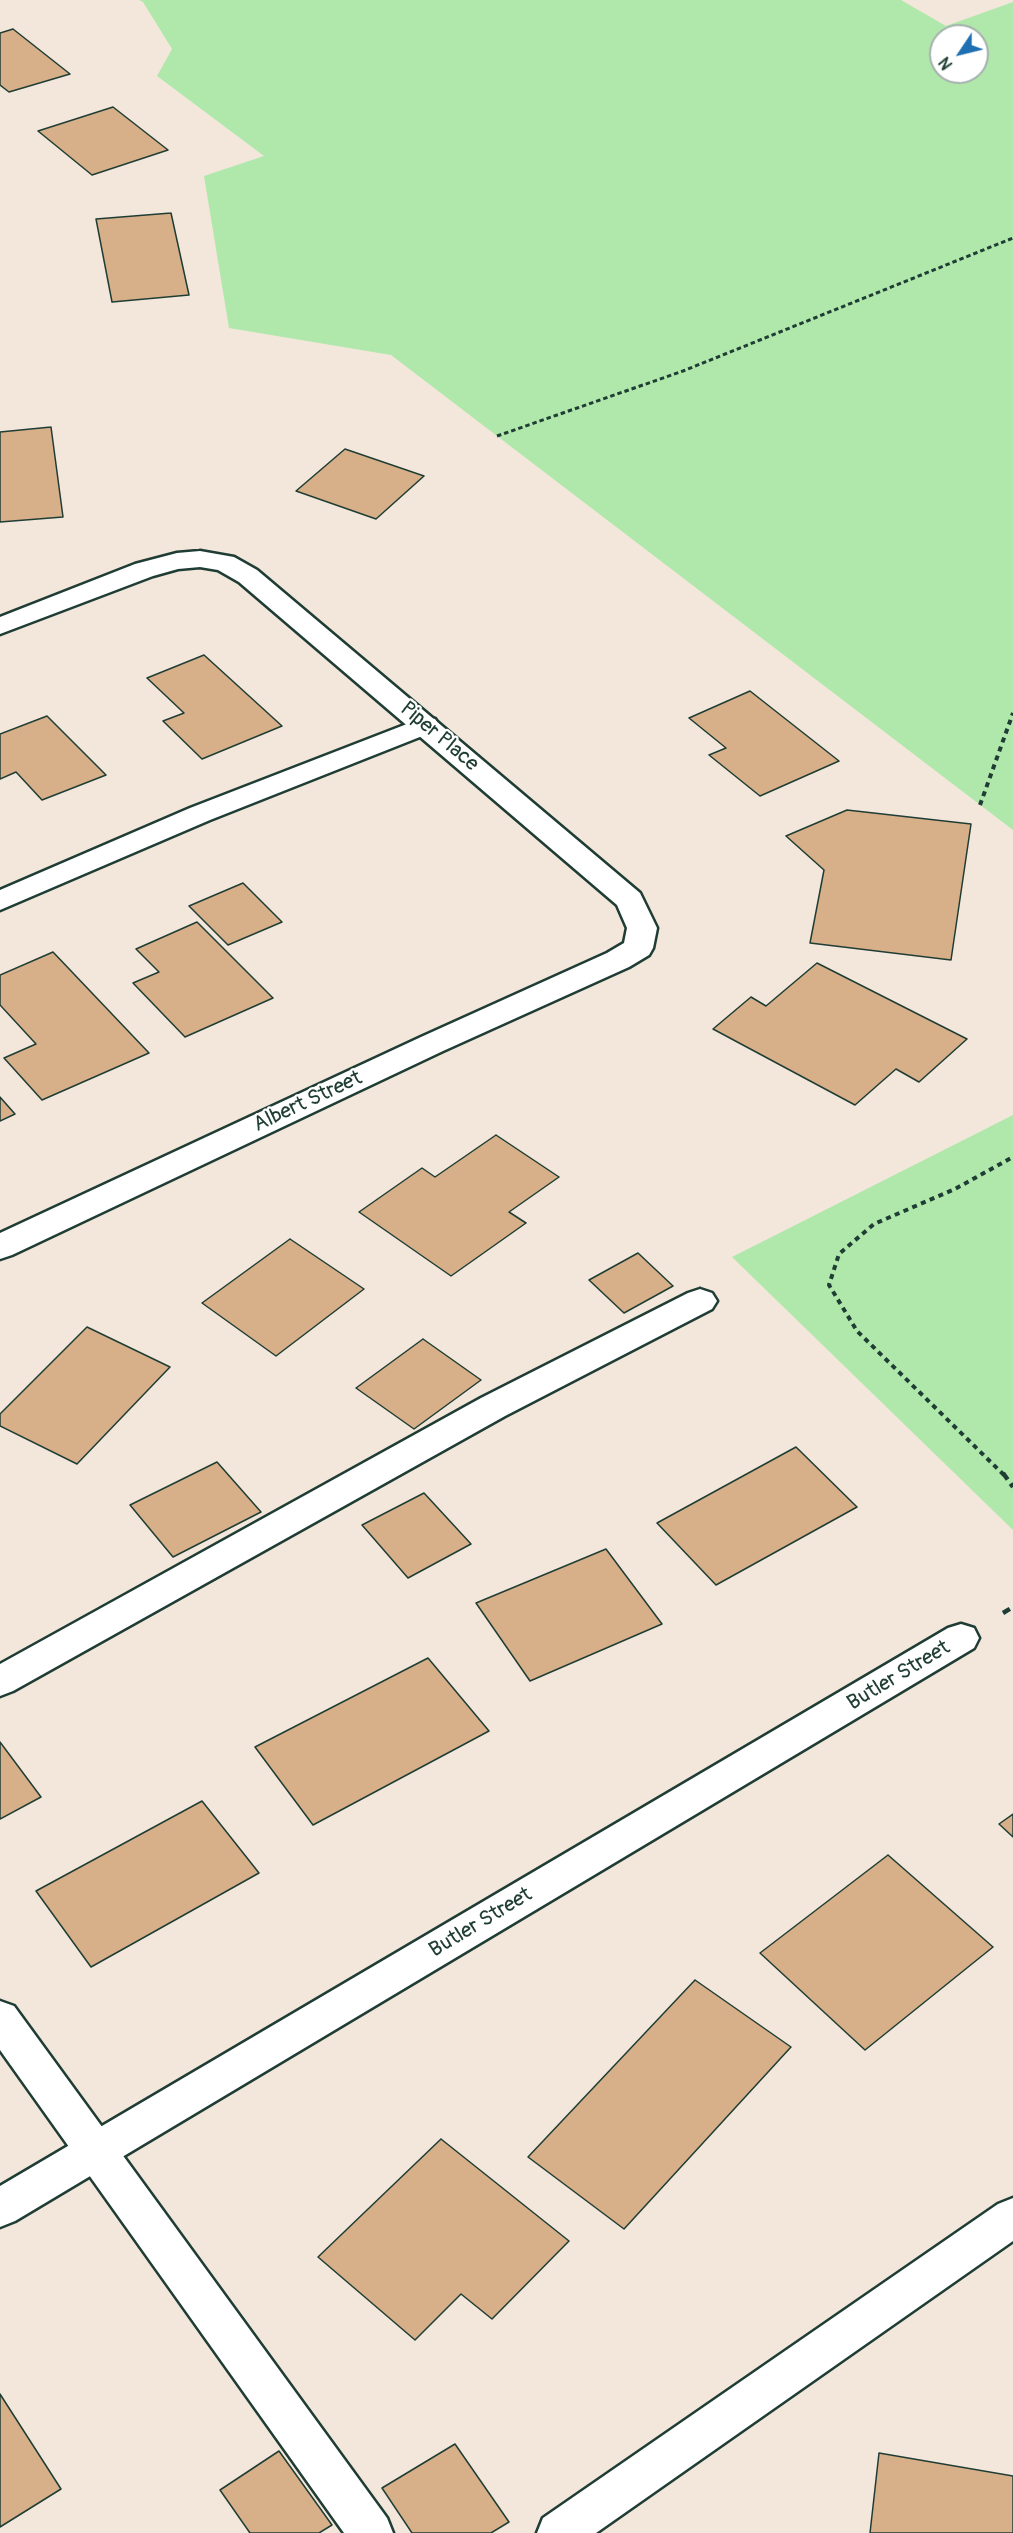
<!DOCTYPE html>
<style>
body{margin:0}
#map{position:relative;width:1013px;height:2533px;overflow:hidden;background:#f3e7db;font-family:Pangolin,sans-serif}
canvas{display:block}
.north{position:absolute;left:929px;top:24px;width:60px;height:60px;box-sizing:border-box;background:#fff;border:2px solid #a5b1ae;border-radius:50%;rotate:235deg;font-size:16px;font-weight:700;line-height:24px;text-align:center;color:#1f3d34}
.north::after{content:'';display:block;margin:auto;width:21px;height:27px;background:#1f6fb2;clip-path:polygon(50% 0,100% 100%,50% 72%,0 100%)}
</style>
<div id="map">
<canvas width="1013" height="2533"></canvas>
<div class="north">N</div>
</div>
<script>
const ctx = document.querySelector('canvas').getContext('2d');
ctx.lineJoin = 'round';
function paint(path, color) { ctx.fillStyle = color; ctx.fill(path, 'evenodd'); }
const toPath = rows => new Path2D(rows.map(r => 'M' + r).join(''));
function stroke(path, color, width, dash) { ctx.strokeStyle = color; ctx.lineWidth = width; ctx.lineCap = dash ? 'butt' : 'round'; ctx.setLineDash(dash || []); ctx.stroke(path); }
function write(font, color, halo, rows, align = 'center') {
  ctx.font = font + ' Pangolin,sans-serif'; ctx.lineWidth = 4.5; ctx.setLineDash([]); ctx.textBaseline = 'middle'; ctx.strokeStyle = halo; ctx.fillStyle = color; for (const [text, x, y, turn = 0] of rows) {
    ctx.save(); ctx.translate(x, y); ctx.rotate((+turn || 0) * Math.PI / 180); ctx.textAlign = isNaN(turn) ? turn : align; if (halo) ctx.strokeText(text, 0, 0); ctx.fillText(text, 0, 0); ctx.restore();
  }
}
paint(toPath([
 [139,0,901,0,946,26,1013,2,1013,830,391,355,229,328,204,176,264,156,157,76,172,49,143,2],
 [941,36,977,36,977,72,941,72],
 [1013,1115,1013,1530,732,1257]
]), '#b0e8ab');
const building = toPath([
 [13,29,70,74,9,92,0,85,0,33,13,29],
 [113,107,168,150,92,175,38,131,113,107],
 [171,213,189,295,112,302,96,219,171,213],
 [51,427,63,517,0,522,0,432,51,427],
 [345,449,424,476,376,519,296,491,345,449],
 [204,655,282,726,202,759,163,721,184,713,147,678,204,655],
 [750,691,839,761,760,796,709,755,726,748,689,718,750,691],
 [47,716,106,775,42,800,16,772,0,779,0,734,47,716],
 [847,810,971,824,951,960,810,943,824,870,786,836,847,810],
 [243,883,282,922,228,945,189,906,243,883],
 [197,922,273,998,185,1037,133,983,159,972,136,949,197,922],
 [53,952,149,1053,42,1100,4,1058,36,1044,0,1005,0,975,53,952],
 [817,963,967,1039,919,1082,896,1069,855,1105,713,1029,751,997,766,1006,817,963],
 [0,1097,15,1114,0,1121,0,1097],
 [496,1135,559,1177,509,1212,526,1223,451,1276,359,1212,422,1168,435,1177,496,1135],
 [290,1239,364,1289,276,1356,202,1303,290,1239],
 [638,1253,673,1286,624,1313,589,1280,638,1253],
 [87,1327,170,1367,77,1464,0,1426,0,1414,87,1327],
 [423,1339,481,1380,414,1429,356,1388,423,1339],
 [796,1447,857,1507,716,1585,657,1523,796,1447],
 [217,1462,261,1512,173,1557,130,1505,217,1462],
 [424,1493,471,1544,408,1578,362,1525,424,1493],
 [606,1549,662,1624,530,1681,476,1603,606,1549],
 [428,1658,489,1731,313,1825,255,1747,428,1658],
 [0,1742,41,1797,0,1819,0,1742],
 [202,1801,259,1873,91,1967,36,1891,202,1801],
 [1013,1814,1013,1837,999,1824,1013,1814],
 [888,1855,993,1947,865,2050,760,1953,888,1855],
 [695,1980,791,2047,624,2229,528,2157,695,1980],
 [441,2139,569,2241,492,2319,461,2294,415,2340,318,2257,441,2139],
 [0,2394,61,2489,0,2527,0,2394],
 [455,2444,509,2522,491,2533,412,2533,382,2488,455,2444],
 [279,2451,332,2525,319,2533,250,2533,220,2490,279,2451],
 [879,2453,1013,2476,1013,2533,870,2533,879,2453]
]);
paint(building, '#d7af88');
stroke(building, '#1f3d34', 1.5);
const service = toPath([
 [425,717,435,719,439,725,435,731,210,820,0,910,0,890,190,808,425,717],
 [700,1289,712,1293,717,1301,712,1309,505,1416,13,1691,0,1696,0,1664,481,1398,688,1293,700,1289],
 [0,2001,14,2006,387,2518,393,2533,344,2533,0,2050,0,2001],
 [1013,2198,1013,2241,596,2533,537,2533,543,2518,998,2204,1013,2198]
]);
const minor = toPath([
 [200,551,234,557,257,570,640,893,657,928,653,948,649,955,629,967,443,1051,12,1255,0,1259,0,1233,421,1037,607,953,624,943,627,928,617,905,239,582,218,570,200,567,178,569,153,576,0,634,0,617,135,564,177,553,200,551],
 [961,1624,974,1628,979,1638,974,1648,15,2221,0,2227,0,2186,948,1628,961,1624]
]);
stroke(service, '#1f3d34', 5);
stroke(minor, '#1f3d34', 5);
stroke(toPath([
 [497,436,683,371,1013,238]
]), '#1f3d34', 3, [4.5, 3]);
stroke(toPath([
 [980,805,1013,713],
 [1004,1475,857,1331,829,1285,839,1254,874,1224,955,1189,1013,1157]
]), '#1f3d34', 4, [5, 4.5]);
stroke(toPath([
 [1003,1473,1013,1487],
 [1003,1613,1013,1607]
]), '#1f3d34', 4.5, [8, 5]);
paint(service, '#fff');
paint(minor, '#fff');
write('21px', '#1f3d34', '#fff', [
 ["Piper Place",439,737,40],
 ["Albert Street",308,1102,-25],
 ["Butler Street",899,1676,-31],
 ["Butler Street",481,1923,-31]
]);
</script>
